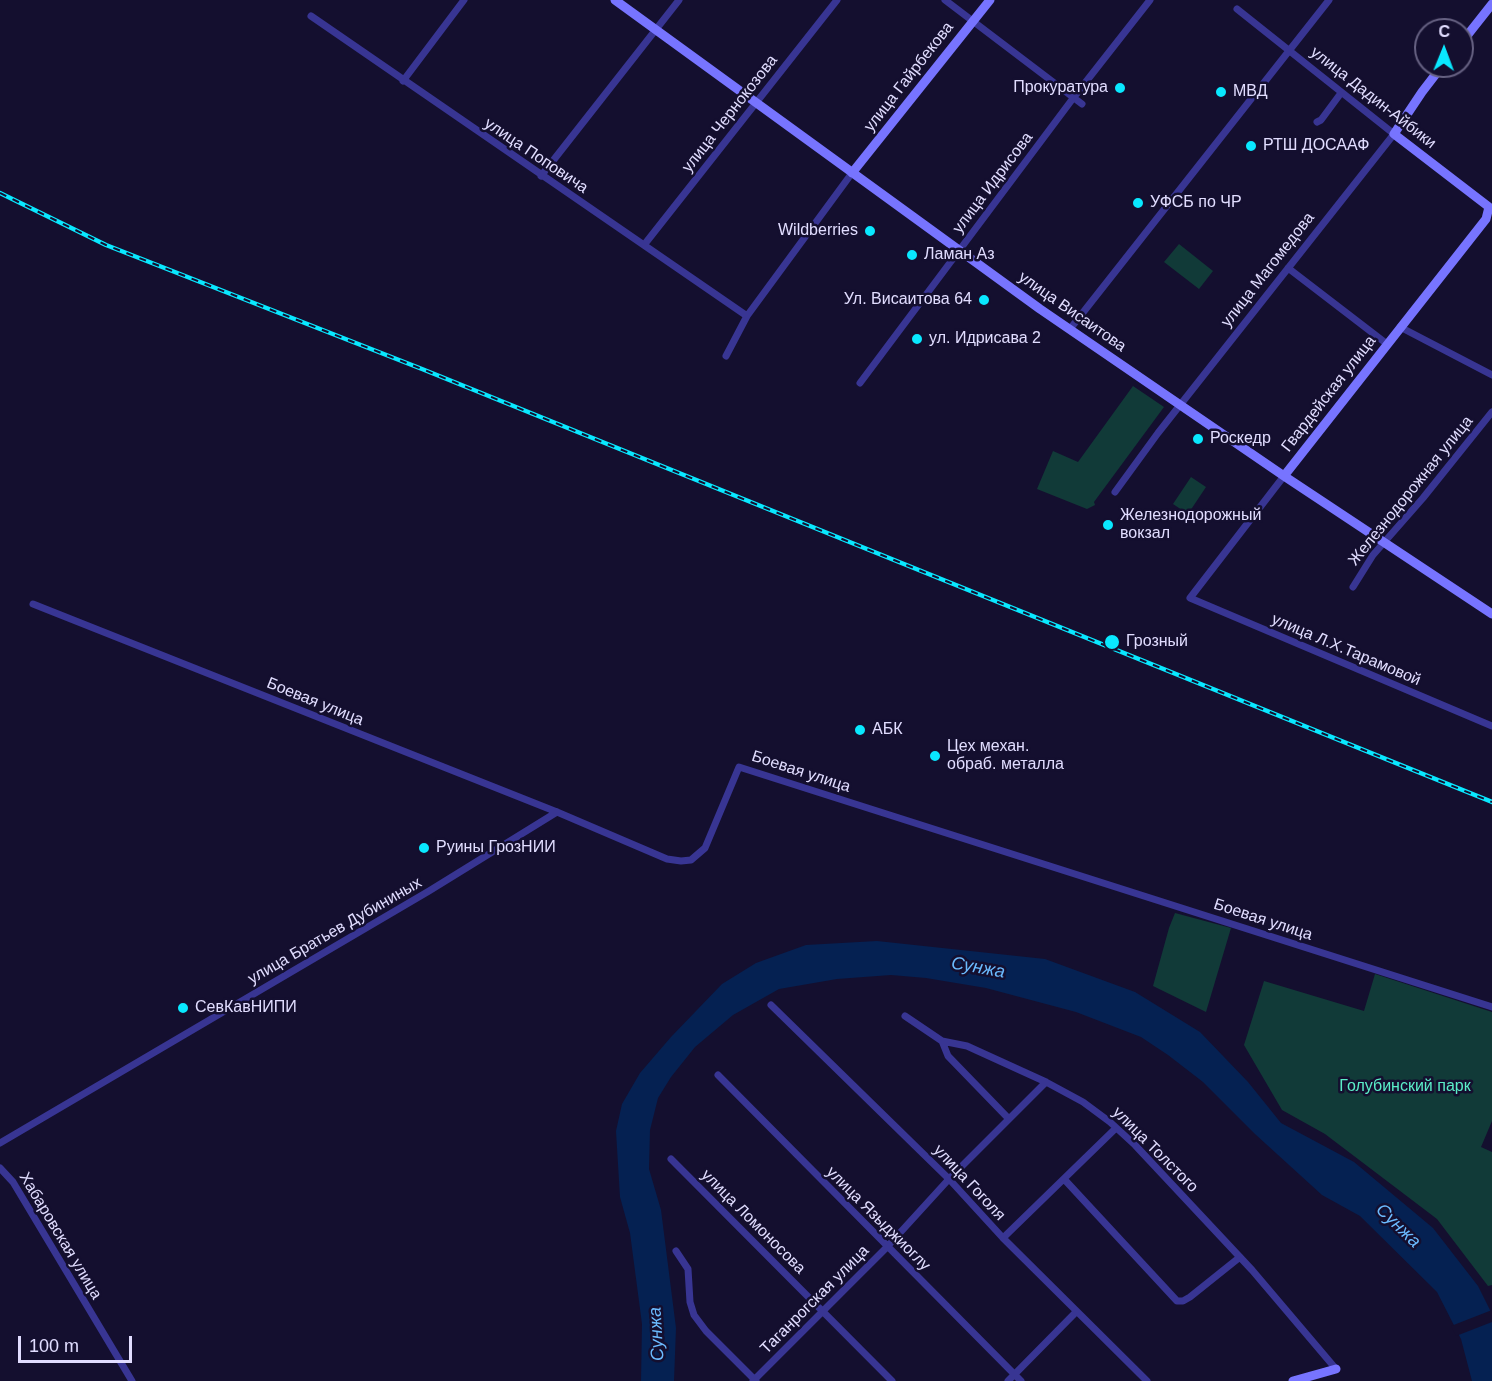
<!DOCTYPE html>
<meta charset="utf-8">
<style>
body{margin:0}
#map{position:relative;width:1492px;height:1381px;overflow:hidden;background:#140f2f;font-family:Arial,sans-serif}
canvas{display:block}
.north{position:absolute;left:1414px;top:18px;width:60px;height:60px;box-sizing:border-box;background:#140f2f;border:2px solid #666182;border-radius:50%;rotate:1deg;font-size:16px;font-weight:700;line-height:24px;text-align:center;color:#e1ddff}
.north::after{content:'';display:block;margin:auto;width:21px;height:27px;background:#09e8ff;clip-path:polygon(50% 0,100% 100%,50% 72%,0 100%)}
.scale{position:absolute;left:18px;top:1336px;width:114px;height:27px;box-sizing:border-box;border:3px solid #e1ddff;border-top:0;padding-left:8px;font-size:18px;line-height:21px;white-space:nowrap;color:#e1ddff;-webkit-text-stroke:4px #140f2f;paint-order:stroke}
</style>
<div id="map">
<canvas width="1492" height="1381"></canvas>
<div class="north">С</div>
<div class="scale">100 m</div>
</div>
<script>
const ctx = document.querySelector('canvas').getContext('2d');
ctx.lineJoin = 'round';
function paint(path, color) { ctx.fillStyle = color; ctx.fill(path, 'evenodd'); }
const toPath = rows => new Path2D(rows.map(r => 'M' + r).join(''));
function stroke(path, color, width, dash) { ctx.strokeStyle = color; ctx.lineWidth = width; ctx.lineCap = dash ? 'butt' : 'round'; ctx.setLineDash(dash || []); ctx.stroke(path); }
function write(font, color, halo, rows, align = 'center') {
  ctx.font = font + ' Arial,sans-serif'; ctx.lineWidth = 5; ctx.setLineDash([]); ctx.textBaseline = 'middle'; ctx.strokeStyle = halo; ctx.fillStyle = color; for (const [text, x, y, turn = 0] of rows) {
    ctx.save(); ctx.translate(x, y); ctx.rotate((+turn || 0) * Math.PI / 180); ctx.textAlign = isNaN(turn) ? turn : align; if (halo) ctx.strokeText(text, 0, 0); ctx.fillText(text, 0, 0); ctx.restore();
  }
}
paint(toPath([
 [1179,244,1213,271,1199,289,1164,262],
 [1133,386,1164,407,1094,502,1095,505,1087,509,1037,489,1053,451,1078,462],
 [1191,477,1206,487,1188,514,1173,504],
 [1175,913,1231,928,1206,1012,1153,986,1169,928],
 [1375,974,1492,1012,1492,1121,1481,1147,1492,1152,1492,1285,1488,1286,1437,1219,1325,1134,1282,1110,1244,1045,1264,981,1364,1011]
]), '#113a38');
paint(toPath([
 [877,941,1045,959,1135,992,1200,1032,1248,1082,1281,1123,1354,1162,1433,1228,1478,1286,1492,1314,1492,1381,1472,1381,1461,1339,1437,1292,1360,1216,1322,1195,1255,1134,1203,1082,1168,1055,1141,1037,1076,1012,986,988,926,978,891,975,837,979,779,989,733,1015,695,1047,671,1077,658,1098,650,1130,649,1169,661,1210,676,1328,674,1381,641,1381,642,1324,630,1233,620,1197,616,1131,622,1104,640,1073,671,1037,722,984,756,963,806,945]
]), '#052152');
paint(toPath([
 [1492,1310,1492,1322,1456,1336,1451,1326]
]), '#140f2f');
stroke(toPath([
 [945,0,1082,104],
 [311,16,747,316],
 [403,81,464,0],
 [1317,122,1321,120,1341,93],
 [541,176,679,0],
 [644,245,837,0],
 [1288,268,1387,344],
 [1400,327,1492,375],
 [1070,329,1329,0],
 [726,356,747,316,852,173],
 [860,383,1074,97,1150,0],
 [1284,476,1190,598,1492,726],
 [1115,492,1158,433,1394,134,1237,9],
 [1353,587,1373,555,1423,498,1492,412],
 [33,604,557,812,667,859,681,861,691,860,705,848,739,767,1492,1007],
 [771,1005,949,1179,1003,1238,1147,1381],
 [905,1016,942,1041,967,1046,1046,1082,1083,1102,1110,1122,1135,1145,1252,1270,1336,1369],
 [942,1041,948,1056,1009,1119],
 [718,1075,1021,1381],
 [0,1143,429,891,557,812],
 [671,1159,892,1381],
 [0,1168,13,1182,132,1381],
 [1064,1179,1177,1301,1183,1301,1190,1297,1240,1257],
 [1003,1238,1116,1128],
 [676,1251,688,1269,690,1302,694,1315,706,1331,756,1381],
 [753,1381,887,1247,949,1179,1046,1082],
 [1008,1381,1076,1312]
]), '#383593', 7);
stroke(toPath([
 [615,0,1040,309,1284,476,1492,614],
 [1462,42,1492,4],
 [852,173,990,0],
 [1284,476,1486,219,1489,207,1394,134,1422,92,1442,66],
 [1293,1381,1336,1369]
]), '#7774ff', 9);
const rail = toPath([
 [0,193,106,245,422,369,1492,802]
]);
stroke(rail, '#09e8ff', 4.5);
stroke(rail, '#140f2f', 2, [7]);
for (const [x, y, r, color] of [
 [1120,88,6,"#09e8ff"],
 [1221,92,6,"#09e8ff"],
 [1251,146,6,"#09e8ff"],
 [1138,203,6,"#09e8ff"],
 [870,231,6,"#09e8ff"],
 [912,255,6,"#09e8ff"],
 [984,300,6,"#09e8ff"],
 [917,339,6,"#09e8ff"],
 [1198,439,6,"#09e8ff"],
 [1108,525,6,"#09e8ff"],
 [1112,642,8,"#09e8ff"],
 [860,730,6,"#09e8ff"],
 [935,756,6,"#09e8ff"],
 [424,848,6,"#09e8ff"],
 [183,1008,6,"#09e8ff"]
]) { const dot = new Path2D(); dot.arc(x, y, r, 0, 2 * Math.PI); ctx.fillStyle = color; ctx.fill(dot); stroke(dot, '#140f2f', 2); }
write('16px', '#e1ddff', '#140f2f', [
 ["улица Гайрбекова",909,77,-52],
 ["улица Дадин-Айбики",1373,98,38],
 ["улица Чернокозова",730,114,-52],
 ["улица Поповича",536,156,34],
 ["улица Идрисова",993,183,-53],
 ["улица Магомедова",1268,270,-52],
 ["улица Висаитова",1072,312,35],
 ["Гвардейская улица",1329,394,-52],
 ["Железнодорожная улица",1411,491,-51],
 ["улица Л.Х.Тарамовой",1346,650,23],
 ["Боевая улица",315,702,22],
 ["Боевая улица",801,772,18],
 ["Боевая улица",1263,920,18],
 ["улица Братьев Дубининых",335,931,-30],
 ["улица Толстого",1155,1150,45],
 ["улица Гоголя",969,1183,47],
 ["улица Языджиоглу",878,1219,45],
 ["улица Ломоносова",753,1222,45],
 ["Хабаровская улица",60,1236,59],
 ["Таганрогская улица",815,1300,-45]
]);
write('16px', '#e1ddff', '#140f2f', [
 ["Прокуратура",1108,88,"right"],
 ["МВД",1233,92],
 ["РТШ ДОСААФ",1263,146],
 ["УФСБ по ЧР",1150,203],
 ["Wildberries",858,231,"right"],
 ["Ламан Аз",924,255],
 ["Ул. Висаитова 64",972,300,"right"],
 ["ул. Идрисава 2",929,339],
 ["Роскедр",1210,439],
 ["Железнодорожный",1120,516],
 ["вокзал",1120,534],
 ["Грозный",1126,642],
 ["АБК",872,730],
 ["Цех механ.",947,747],
 ["обраб. металла",947,765],
 ["Руины ГрозНИИ",436,848],
 ["СевКавНИПИ",195,1008]
], 'left');
write('16px', '#5beec8', '#140f2f', [
 ["Голубинский парк",1405,1087]
]);
write('italic 18px', '#6bbbff', '#140f2f', [
 ["Сунжа",978,968,10],
 ["Сунжа",1398,1226,44],
 ["Сунжа",657,1334,-93]
]);
</script>
